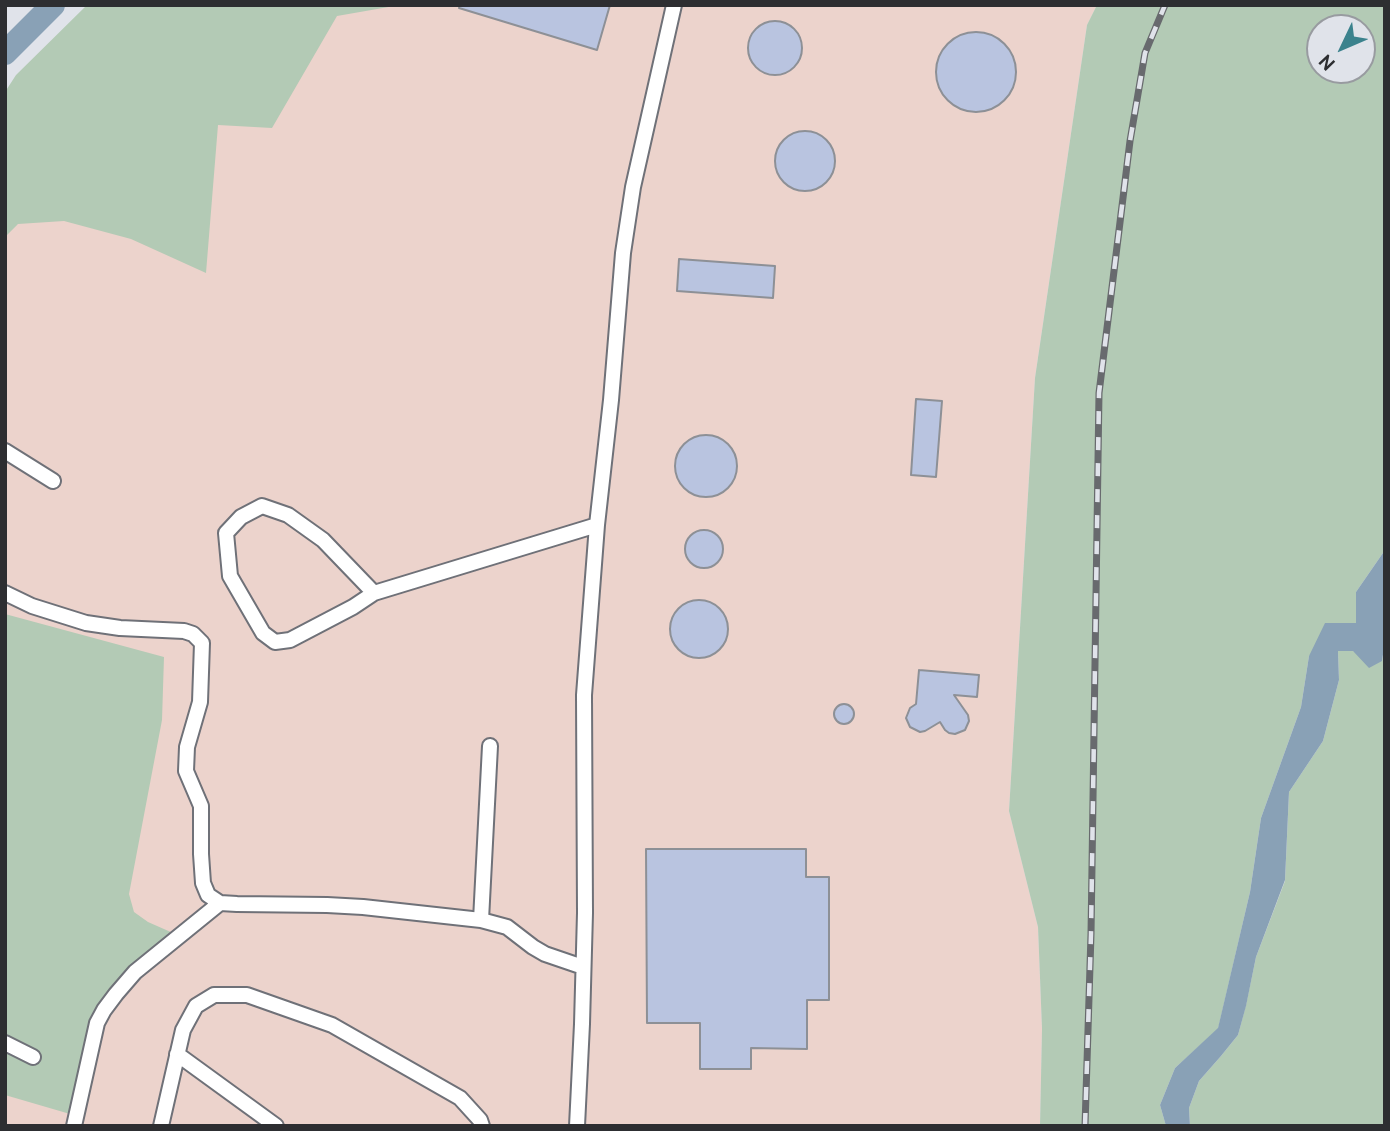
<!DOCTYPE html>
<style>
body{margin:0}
#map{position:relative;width:1390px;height:1131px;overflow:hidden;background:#e0e3ea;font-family:Cabin,sans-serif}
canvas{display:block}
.frame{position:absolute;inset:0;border:7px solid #2d2e31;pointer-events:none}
.north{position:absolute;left:1306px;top:14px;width:70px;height:70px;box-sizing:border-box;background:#e0e3ea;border:2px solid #989ba0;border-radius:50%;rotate:226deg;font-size:19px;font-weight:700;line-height:28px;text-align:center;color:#2d2e31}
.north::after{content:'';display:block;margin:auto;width:24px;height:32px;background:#3b828d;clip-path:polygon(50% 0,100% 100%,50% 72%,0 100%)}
</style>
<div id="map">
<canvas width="1390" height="1131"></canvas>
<div class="frame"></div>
<div class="north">N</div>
</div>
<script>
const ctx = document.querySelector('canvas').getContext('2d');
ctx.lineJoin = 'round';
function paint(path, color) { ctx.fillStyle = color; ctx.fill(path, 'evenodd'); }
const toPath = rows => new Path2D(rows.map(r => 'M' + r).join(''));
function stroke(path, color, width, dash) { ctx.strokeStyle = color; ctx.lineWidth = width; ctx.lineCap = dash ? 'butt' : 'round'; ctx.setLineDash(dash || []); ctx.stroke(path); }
paint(toPath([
 [109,5,1097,5,1087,25,1035,378,1009,811,1038,927,1042,1029,1040,1126,5,1126,5,117]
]), '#ecd3cc');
paint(toPath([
 [87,5,400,5,337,16,272,128,218,125,206,273,131,239,64,221,18,224,5,237,5,92,16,75],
 [1097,5,1385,5,1385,550,1356,592,1356,624,1309,656,1301,707,1261,818,1250,892,1218,1029,1175,1068,1160,1105,1166,1126,1040,1126,1042,1029,1038,927,1009,811,1035,378,1087,25],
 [1320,28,1362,28,1362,70,1320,70],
 [5,614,164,657,162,720,129,894,134,912,148,922,173,933,135,964,90,1020,70,1114,5,1095],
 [1385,642,1385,1126,1190,1126,1189,1108,1199,1081,1221,1056,1238,1035,1246,1005,1256,957,1285,881,1289,792,1323,741,1339,680,1338,651,1353,651,1382,661]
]), '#b3cab5');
paint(toPath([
 [1385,550,1385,642,1382,661,1369,668,1353,651,1338,651,1339,680,1323,741,1289,792,1285,880,1256,957,1246,1006,1238,1035,1221,1056,1199,1081,1189,1108,1190,1126,1166,1126,1160,1105,1175,1068,1218,1028,1250,892,1261,818,1301,707,1309,656,1325,623,1356,623,1356,592]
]), '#89a1b6');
stroke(toPath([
 [5,53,53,5]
]), '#89a1b6', 24);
const building = toPath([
 [460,5,610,5,597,50,459,8,460,5],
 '748 48a27 27 0 1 1 54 0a27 27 0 1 1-54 0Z',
 '936 72a40 40 0 1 1 80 0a40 40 0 1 1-80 0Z',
 '775 161a30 30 0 1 1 60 0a30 30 0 1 1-60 0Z',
 [679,259,775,266,773,298,677,291,679,259],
 [916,399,942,401,936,477,911,475,916,399],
 '675 466a31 31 0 1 1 62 0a31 31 0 1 1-62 0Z',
 '685 549a19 19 0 1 1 38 0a19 19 0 1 1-38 0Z',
 '670 629a29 29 0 1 1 58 0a29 29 0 1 1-58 0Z',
 [919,670,979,675,977,697,954,695,968,715,969,721,965,730,955,734,949,733,945,730,940,722,925,731,920,732,910,727,906,718,910,708,916,704,919,670],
 '834 714a10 10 0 1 1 20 0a10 10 0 1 1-20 0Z',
 [646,849,806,849,806,877,829,877,829,1000,807,1000,807,1049,751,1048,751,1069,700,1069,700,1023,647,1023,646,849]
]);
paint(building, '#b9c4e0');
stroke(building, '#8d9096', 2);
const minor = toPath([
 [5,451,53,481],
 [5,593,32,606,86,623,120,628,184,631,193,634,202,643,200,702,187,747,186,771,201,806,201,854,203,883,208,895,220,903,237,904,327,905,363,907,481,920,507,927,533,947,545,954,583,967],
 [374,593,323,540,288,515,262,506,241,517,226,533,230,576,263,633,275,642,290,640,353,607,374,593,597,525],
 [481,920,490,746],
 [5,1043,33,1057],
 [177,1054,276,1126],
 [74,1126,97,1023,104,1010,116,994,135,972,220,903],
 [161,1126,183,1030,196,1006,214,995,247,995,332,1025,460,1098,480,1120,482,1126],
 [577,1126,582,1024,585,913,584,695,597,525,611,400,623,253,633,187,674,5]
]);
stroke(minor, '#6f7178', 18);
stroke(minor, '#fff', 14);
const rail = toPath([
 [1085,1126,1091,934,1099,393,1130,141,1145,53,1165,5]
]);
stroke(rail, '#686a6e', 7);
stroke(rail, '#e0e3ea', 4.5, [13]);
</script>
